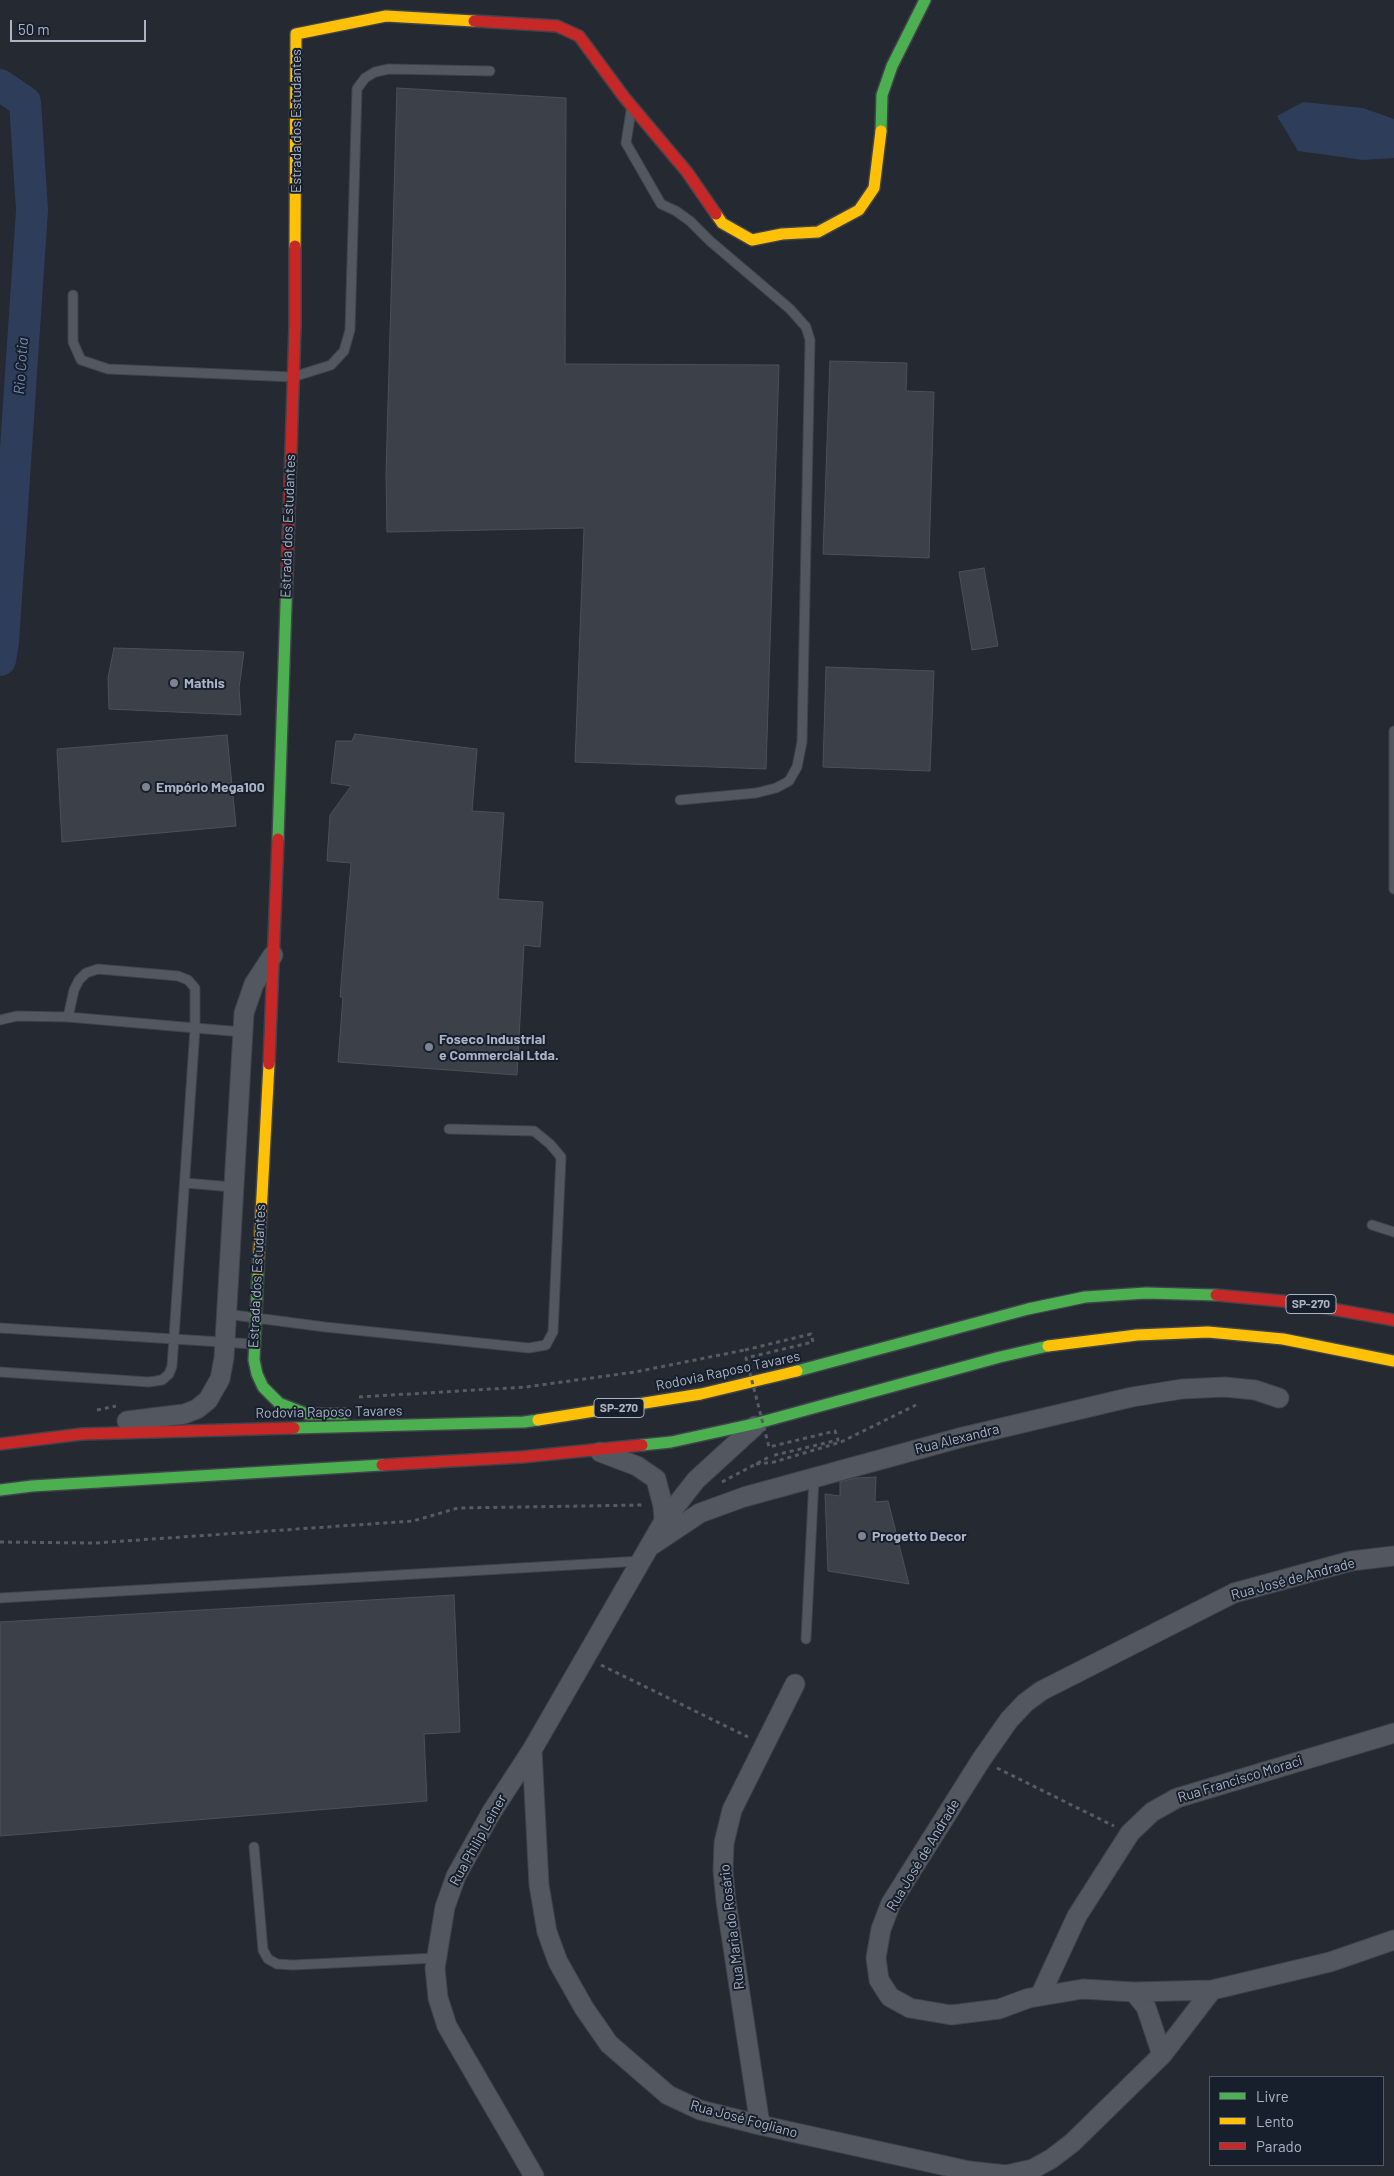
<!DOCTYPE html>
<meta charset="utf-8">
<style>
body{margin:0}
#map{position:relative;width:1394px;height:2176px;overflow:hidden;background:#242932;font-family:Barlow,sans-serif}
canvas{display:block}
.legend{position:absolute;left:1209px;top:2076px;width:175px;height:90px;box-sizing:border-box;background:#171f2c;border:1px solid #525b69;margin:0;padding:6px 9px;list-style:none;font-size:15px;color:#abb4c5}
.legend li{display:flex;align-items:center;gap:10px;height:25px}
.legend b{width:25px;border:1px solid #525b69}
.scale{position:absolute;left:10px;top:20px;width:136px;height:22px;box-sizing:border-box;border:2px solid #abb4c5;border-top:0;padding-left:6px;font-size:15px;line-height:18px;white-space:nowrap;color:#abb4c5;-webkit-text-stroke:4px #171f2c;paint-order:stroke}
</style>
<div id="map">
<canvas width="1394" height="2176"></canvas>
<ul class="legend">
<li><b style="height:6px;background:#4caf50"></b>Livre</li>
<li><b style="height:6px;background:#ffc107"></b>Lento</li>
<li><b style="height:6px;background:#c62828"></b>Parado</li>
</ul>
<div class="scale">50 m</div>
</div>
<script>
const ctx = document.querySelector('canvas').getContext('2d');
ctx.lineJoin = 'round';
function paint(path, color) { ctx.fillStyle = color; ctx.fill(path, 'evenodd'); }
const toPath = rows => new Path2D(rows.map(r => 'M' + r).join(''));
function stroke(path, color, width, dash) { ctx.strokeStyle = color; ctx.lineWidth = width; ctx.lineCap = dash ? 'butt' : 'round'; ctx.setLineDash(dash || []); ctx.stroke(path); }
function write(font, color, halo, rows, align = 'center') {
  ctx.font = font + ' Barlow,sans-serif'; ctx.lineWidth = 4; ctx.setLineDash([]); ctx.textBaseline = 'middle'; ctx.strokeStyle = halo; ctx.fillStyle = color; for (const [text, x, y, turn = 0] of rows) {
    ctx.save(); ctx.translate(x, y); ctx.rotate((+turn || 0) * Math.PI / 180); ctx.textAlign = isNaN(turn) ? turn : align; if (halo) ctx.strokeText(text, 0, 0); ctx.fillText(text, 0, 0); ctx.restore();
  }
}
paint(toPath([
 [1303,102,1363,108,1394,119,1394,158,1363,160,1298,151,1277,116]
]), '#2d3d5a');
stroke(toPath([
 [0,85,25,102,32,210,3,642,0,660]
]), '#2d3d5a', 32);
const building = toPath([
 [397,88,566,98,565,364,779,365,766,769,575,762,584,528,387,532,386,474,397,88],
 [830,361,907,363,906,391,934,392,929,558,823,554,830,361],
 [984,568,998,646,972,650,959,572,984,568],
 [114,648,244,652,239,688,241,715,109,709,108,678,114,648],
 [826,667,934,671,930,771,823,767,826,667],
 [355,734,477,749,472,811,504,813,498,899,543,902,540,947,524,945,517,1075,338,1062,343,997,340,997,351,863,327,861,330,815,351,786,331,783,336,741,352,741,355,734],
 [227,735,236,826,62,842,57,749,227,735],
 [876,1477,875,1502,888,1501,909,1584,828,1571,825,1494,840,1496,840,1482,856,1478,876,1477],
 [454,1595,460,1732,424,1734,427,1801,0,1836,0,1622,454,1595]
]);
paint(building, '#3c4048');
stroke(building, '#4b515a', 1);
const lane = toPath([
 [631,111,626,143,661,204,676,211,690,221,710,241,790,309,806,327,810,340,802,742,797,767,789,781,776,788,756,793,680,800],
 [73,295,73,342,81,360,108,369,293,377,331,365,344,351,350,330,357,89,365,78,375,72,389,69,490,71],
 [1394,731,1394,889],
 [0,1020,17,1016,68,1017,242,1032],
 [185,1183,233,1187],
 [1372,1225,1394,1232],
 [226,1314,325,1327,529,1348,546,1345,553,1332,561,1157,550,1144,534,1131,449,1129],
 [0,1328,253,1344],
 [0,1372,149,1382,162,1380,169,1374,172,1366,195,1029,195,988,188,980,178,976,98,969,86,973,79,980,74,990,68,1017],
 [0,1598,641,1561],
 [806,1639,814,1478],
 [254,1847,263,1950,268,1959,277,1964,293,1965,436,1958]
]);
const street = toPath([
 [127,1421,184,1414,197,1409,208,1400,220,1379,224,1358,244,1013,254,984,273,955],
 [600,1452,637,1466,656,1479,663,1506,664,1521],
 [652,1545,700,1513,744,1497,963,1437,1132,1397,1182,1389,1225,1387,1255,1390,1279,1398],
 [1394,1556,1351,1561,1234,1593,1041,1691,1025,1703,1009,1720,981,1760,891,1903,881,1929,876,1958,879,1980,890,1997,910,2008,951,2015,999,2009,1029,1998,1083,1989,1134,1992,1212,1990,1330,1962,1394,1940],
 [532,1750,539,1885,547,1932,558,1962,584,2008,609,2044,668,2095,700,2110,760,2125,969,2171,1006,2175,1033,2169,1051,2159,1072,2143,1162,2055],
 [1134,1992,1146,2007,1162,2055,1212,1990],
 [1040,1996,1077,1916,1130,1833,1152,1812,1177,1798,1394,1733],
 [760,2125,726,1901,723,1871,724,1843,732,1810,795,1684],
 [534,2176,447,2026,438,1998,435,1968,445,1907,456,1876,491,1813,532,1750,664,1521,696,1480,755,1426]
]);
const fast = toPath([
 [881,131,882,95,892,66,925,0],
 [278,839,287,576],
 [258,1271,254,1360,257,1374,263,1387,279,1403,307,1414,345,1414],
 [797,1371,1028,1309,1085,1297,1146,1293,1216,1295],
 [294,1428,524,1422,538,1420],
 [642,1445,671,1442,758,1423,1000,1357,1048,1346],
 [0,1490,32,1486,382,1465]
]);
const slow = toPath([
 [716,214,722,223,752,240,782,234,818,232,859,210,874,188,881,131],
 [295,246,296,34,386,16,474,21],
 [258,1271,269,1064],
 [1048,1346,1137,1335,1208,1332,1283,1339,1394,1361],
 [538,1420,701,1394,797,1371]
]);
const jam = toPath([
 [474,21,557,26,579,36,624,97,687,172,716,214],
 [287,576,295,326,295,246],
 [269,1064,278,839],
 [1216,1295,1293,1302,1394,1320],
 [0,1444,82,1434,294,1428],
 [382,1465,522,1457,642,1445]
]);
stroke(lane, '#40434b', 11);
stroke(street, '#40434b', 21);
stroke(fast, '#40434b', 14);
stroke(slow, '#40434b', 14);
stroke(jam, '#40434b', 14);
stroke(toPath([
 [359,1397,526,1387,635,1372,745,1350],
 [97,1410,116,1406],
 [756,1464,774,1462,841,1442,916,1405],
 [722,1482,771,1456],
 [0,1542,95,1543,413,1521,458,1508,644,1505],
 [601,1665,748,1737],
 [997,1768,1114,1826]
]), '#565c64', 3, [4, 4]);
stroke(lane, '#535860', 9);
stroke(street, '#535860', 19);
stroke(fast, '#4caf50', 11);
stroke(slow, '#ffc107', 11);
stroke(jam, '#c62828', 11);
stroke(toPath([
 [745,1350,811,1334,813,1342,746,1358,769,1447,835,1431,838,1440,771,1456]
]), '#565c64', 3, [4, 4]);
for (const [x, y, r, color] of [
 [174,683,5,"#7c8392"],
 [146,787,5,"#7c8392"],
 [429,1047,5,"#7c8392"],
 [862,1536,5,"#7c8392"]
]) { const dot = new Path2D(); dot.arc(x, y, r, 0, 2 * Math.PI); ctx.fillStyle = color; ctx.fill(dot); stroke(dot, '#171f2c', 2); }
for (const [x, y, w] of [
 [1311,1304,50],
 [619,1408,50]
]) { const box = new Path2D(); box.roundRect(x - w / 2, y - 9.5, w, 19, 4); ctx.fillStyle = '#171f2c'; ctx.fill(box); stroke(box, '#abb4c5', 1); }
write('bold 12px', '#abb4c5', null, [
 ["SP-270",1311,1304],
 ["SP-270",619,1408]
]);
write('14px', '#abb4c5', '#171f2c', [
 ["Estrada dos Estudantes",296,121,-90],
 ["Estrada dos Estudantes",288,526,-88],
 ["Estrada dos Estudantes",257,1276,-87],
 ["Rodovia Raposo Tavares",728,1371,-12],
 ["Rodovia Raposo Tavares",329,1412,-1],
 ["Rua Alexandra",957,1439,-14],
 ["Rua José de Andrade",1293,1579,-15],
 ["Rua Francisco Moraci",1240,1779,-17],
 ["Rua Philip Leiner",478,1840,-61],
 ["Rua José de Andrade",923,1855,-59],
 ["Rua Maria do Rosário",732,1927,-97],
 ["Rua José Fogliano",744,2119,15]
]);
write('bold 14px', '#abb4c5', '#171f2c', [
 ["Mathis",184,683],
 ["Empório Mega100",156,787],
 ["Foseco Industrial",439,1039],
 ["e Commercial Ltda.",439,1055],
 ["Progetto Decor",872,1536]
], 'left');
write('italic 15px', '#7188b1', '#171f2c', [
 ["Rio Cotia",21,366,-86]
]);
</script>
